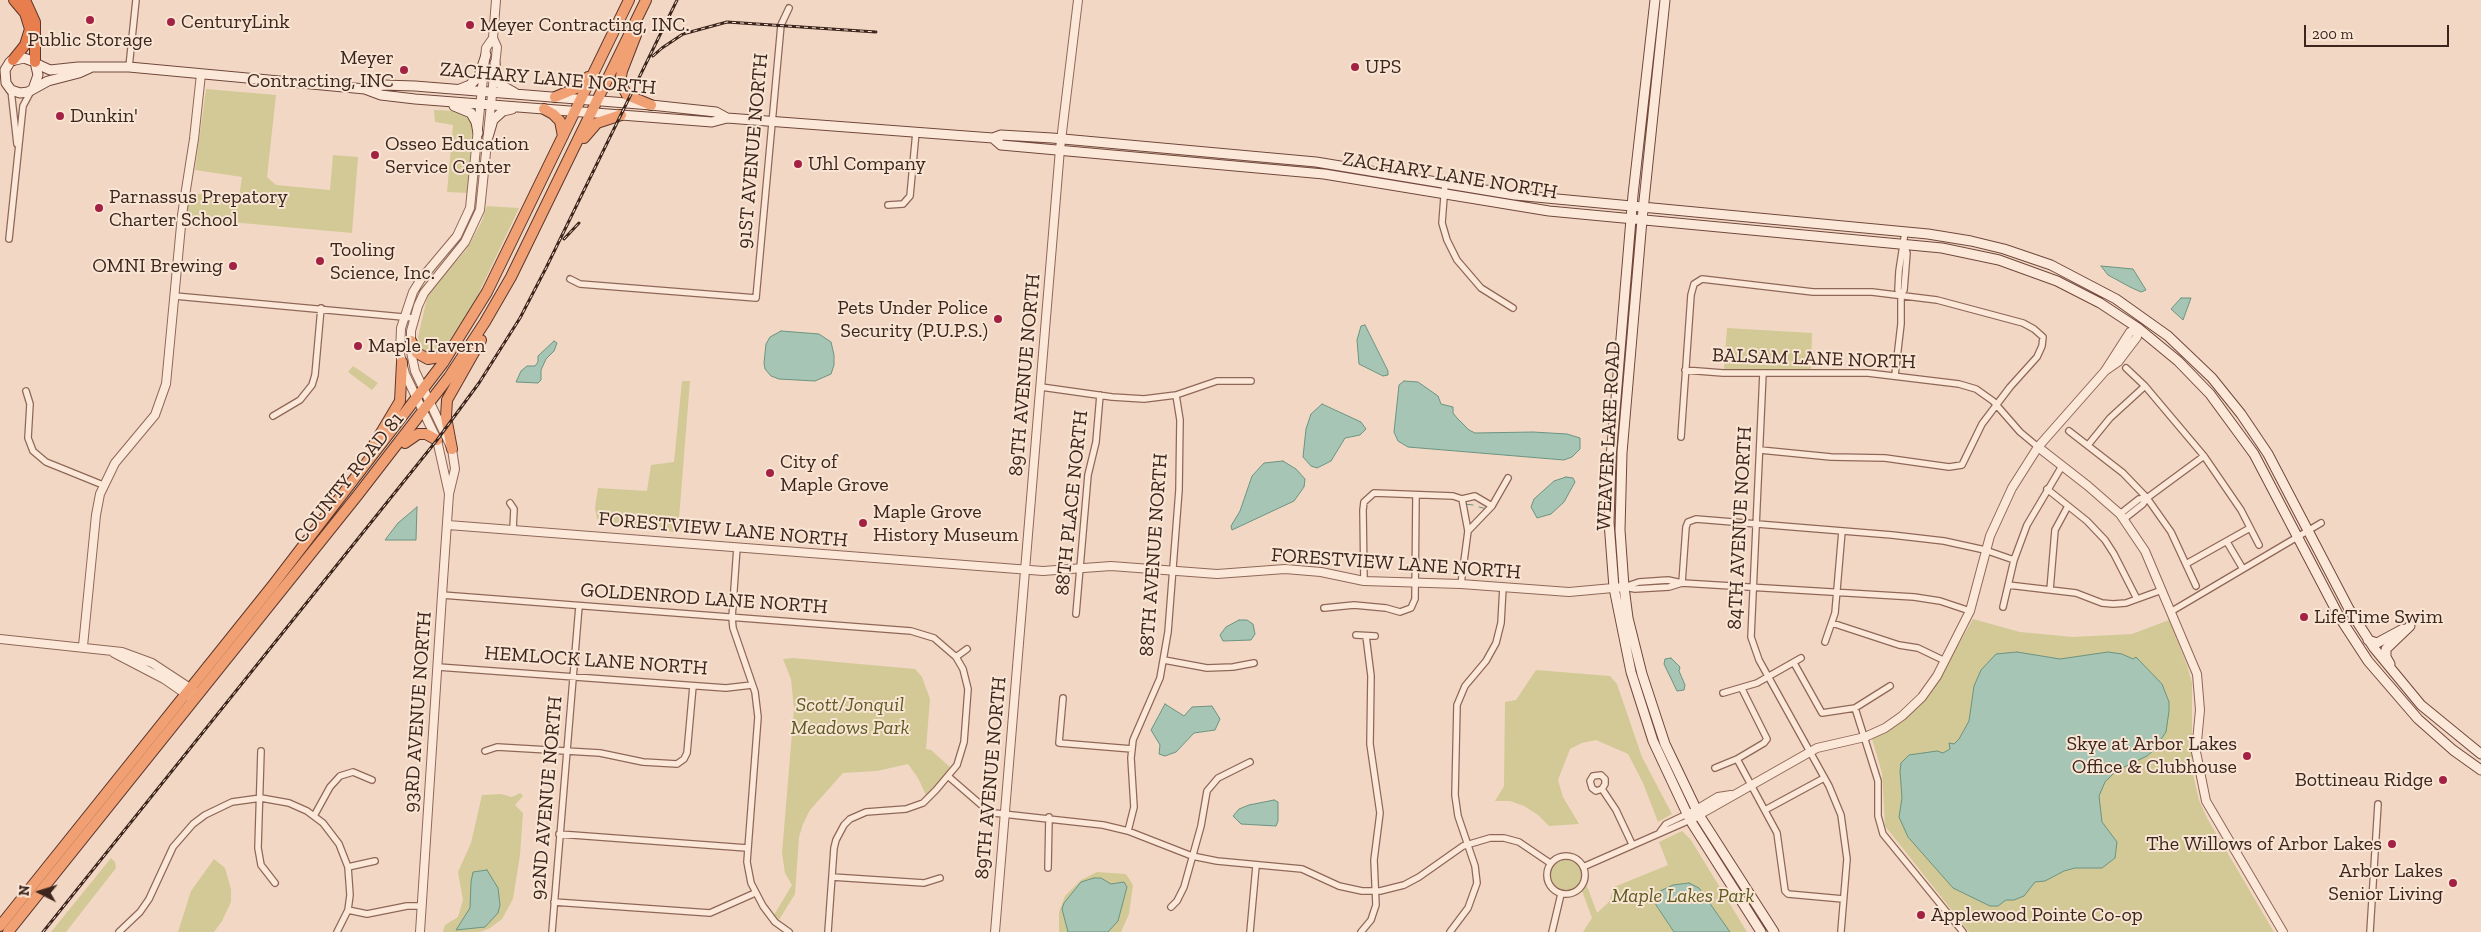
<!DOCTYPE html>
<style>
body{margin:0}
#map{position:relative;width:2481px;height:932px;overflow:hidden;background:#f2d8c4;font-family:"Zilla Slab",serif}
canvas{display:block}
.north{position:absolute;left:15px;top:867px;width:50px;height:50px;-webkit-text-stroke:4px #f9e5d4;paint-order:stroke;rotate:275deg;font-size:14px;font-weight:700;line-height:20px;text-align:center;color:#3d251d}
.north::after{content:'';display:block;margin:auto;width:18px;height:22px;background:#3d251d;clip-path:polygon(50% 0,100% 100%,50% 72%,0 100%)}
.scale{position:absolute;left:2304px;top:25px;width:145px;height:22px;box-sizing:border-box;border:2px solid #3d251d;border-top:0;padding-left:6px;font-size:15px;line-height:18px;white-space:nowrap;color:#3d251d;-webkit-text-stroke:4px #f9e5d4;paint-order:stroke}
</style>
<div id="map">
<canvas width="2481" height="932"></canvas>
<div class="north">N</div>
<div class="scale">200 m</div>
</div>
<script>
const ctx = document.querySelector('canvas').getContext('2d');
ctx.lineJoin = 'round';
function paint(path, color) { ctx.fillStyle = color; ctx.fill(path, 'evenodd'); }
const toPath = rows => new Path2D(rows.map(r => 'M' + r).join(''));
function stroke(path, color, width, dash) { ctx.strokeStyle = color; ctx.lineWidth = width; ctx.lineCap = dash ? 'butt' : 'round'; ctx.setLineDash(dash || []); ctx.stroke(path); }
function write(font, color, halo, rows, align = 'center') {
  ctx.font = font + ' "Zilla Slab",serif'; ctx.lineWidth = 4; ctx.setLineDash([]); ctx.textBaseline = 'middle'; ctx.strokeStyle = halo; ctx.fillStyle = color; for (const [text, x, y, turn = 0] of rows) {
    ctx.save(); ctx.translate(x, y); ctx.rotate((+turn || 0) * Math.PI / 180); ctx.textAlign = isNaN(turn) ? turn : align; if (halo) ctx.strokeText(text, 0, 0); ctx.fillText(text, 0, 0); ctx.restore();
  }
}
paint(toPath([
 [206,89,276,95,267,177,276,185,330,190,333,155,358,157,352,233,186,218,189,193,239,197,242,177,195,170],
 [434,110,455,111,464,114,471,123,472,132,467,193,447,192,453,125,435,122],
 [487,206,519,208,475,301,444,349,429,355,420,346,418,337,428,294,466,250,481,223],
 [1727,328,1812,333,1811,370,1724,369],
 [353,366,378,383,372,390,348,372],
 [682,381,690,381,678,531,673,532,620,526,606,518,597,519,595,508,598,488,647,491,651,465,674,462],
 [1973,619,2020,632,2073,637,2132,634,2169,620,2187,665,2192,683,2192,770,2199,800,2207,818,2274,932,1969,932,1885,826,1882,773,1872,739,1900,723,1929,696],
 [793,658,915,669,922,677,930,699,926,749,931,750,951,768,926,795,918,778,908,764,877,771,843,773,810,810,803,824,799,837,795,894,779,920,774,915,792,885,785,873,782,853,794,709,791,679,783,659],
 [1536,670,1610,676,1617,684,1642,757,1672,814,1658,822,1643,783,1628,754,1596,740,1582,743,1570,749,1558,780,1563,797,1579,824,1549,826,1538,815,1524,806,1510,801,1495,801,1504,786,1505,702,1516,700],
 [520,793,523,796,515,805,523,813,520,855,513,899,502,919,490,928,480,932,443,932,445,925,458,917,463,900,458,872,471,843,482,795,501,794,512,797],
 [1682,831,1691,840,1747,932,1583,932,1592,918,1582,891,1587,886,1597,913,1609,902,1614,887,1668,865,1659,842],
 [111,858,115,862,116,868,66,932,51,932],
 '1549 875a17 17 0 1 1 34 0a17 17 0 1 1-34 0Z',
 [214,859,225,868,231,889,231,902,222,921,214,932,178,932,191,891],
 [1097,872,1126,874,1133,885,1129,914,1121,932,1059,932,1059,912,1065,896,1081,880]
]), '#d2c996');
const water = toPath([
 [2101,266,2133,269,2146,290,2141,292,2130,287,2108,275,2101,266],
 [2181,298,2191,298,2183,320,2171,309,2181,298],
 [1365,325,1388,371,1388,375,1383,376,1359,364,1357,340,1361,326,1365,325],
 [781,331,819,334,831,342,834,355,834,365,831,374,815,381,779,379,771,376,765,369,764,363,766,344,770,337,781,331],
 [554,341,557,343,554,351,546,359,541,370,541,380,538,383,516,382,521,371,527,366,535,366,538,362,538,356,554,341],
 [1404,381,1418,382,1438,396,1441,404,1453,407,1453,413,1457,418,1469,430,1475,433,1533,432,1567,434,1580,438,1580,449,1572,457,1564,460,1408,447,1398,441,1394,432,1399,385,1404,381],
 [1322,404,1361,422,1366,429,1360,435,1345,438,1331,461,1317,468,1311,466,1303,457,1306,429,1311,414,1322,404],
 [1283,461,1296,469,1305,479,1304,487,1294,501,1232,530,1231,526,1240,511,1252,476,1264,463,1283,461],
 [1566,477,1573,478,1575,482,1564,502,1551,514,1537,518,1531,507,1534,499,1554,481,1566,477],
 [417,507,416,540,385,540,398,523,417,507],
 [1239,620,1247,620,1253,624,1255,634,1251,640,1223,641,1220,635,1226,627,1239,620],
 [2017,652,2060,659,2108,652,2122,654,2133,659,2136,657,2162,684,2169,702,2169,711,2166,732,2154,750,2147,756,2116,771,2105,782,2099,796,2102,822,2117,842,2115,858,2102,868,2075,868,2064,871,2045,881,2035,882,2024,896,2014,900,2006,900,1998,906,1990,906,1953,888,1908,837,1899,817,1902,798,1900,771,1901,763,1909,755,1937,751,1943,753,1950,749,1949,743,1954,744,1959,739,1969,721,1974,686,1981,670,1996,654,2017,652],
 [1671,658,1680,667,1679,671,1685,685,1684,690,1677,691,1664,664,1665,659,1671,658],
 [1165,704,1184,716,1192,707,1212,706,1220,719,1215,730,1194,733,1176,752,1165,756,1159,754,1160,745,1151,730,1165,704],
 [1274,800,1278,802,1278,821,1276,826,1241,824,1233,816,1239,809,1249,805,1274,800],
 [487,870,498,888,500,905,498,913,485,927,456,930,470,908,471,882,473,872,487,870],
 [1094,878,1101,878,1111,884,1124,882,1127,887,1118,921,1108,932,1068,932,1062,909,1064,903,1081,882,1094,878],
 [1689,883,1699,888,1730,932,1674,932,1656,905,1655,899,1658,892,1673,885,1689,883]
]);
paint(water, '#a6c5b4');
stroke(water, '#6b9480', 1);
stroke(toPath([
 [1464,504,1473,505],
 [1479,507,1487,509]
]), '#6b9480', 1);
const minor = toPath([
 [129,67,136,0],
 [11,90,17,144],
 [1445,184,1442,223,1447,240,1457,260,1481,288,1513,308],
 [888,205,903,204,910,196,916,132],
 [9,239,23,106,31,91],
 [1904,244,1907,253,1904,290,1901,295,1898,290,1899,271,1905,232],
 [570,279,580,284,756,298,781,25,789,8],
 [175,296,414,318],
 [2126,368,2145,386,2204,456,2241,510,2259,545],
 [1685,370,1723,373,1868,373,1959,384,1976,389,1993,401,2020,432,2038,447],
 [1763,373,1751,637,1759,660,1829,786,1841,815,1847,859,1841,931],
 [1895,375,1901,324,1901,295],
 [1041,387,1112,397,1144,399,1176,395,1217,381,1251,381],
 [26,391,30,404,28,438,33,451,46,462,103,485],
 [273,416,300,400,312,385,315,375,321,308],
 [2069,431,2123,473,2147,498,2171,532,2196,586],
 [1681,437,1691,295,1694,284,1702,279,1813,292,1872,292,1937,300,2023,323,2034,329,2043,337,2042,346,2037,357,2010,387,1982,424,1962,465,1949,467,1885,458,1831,457,1760,450],
 [2088,445,2110,418,2145,386],
 [2047,489,2087,521,2105,540,2114,554,2137,599],
 [2147,498,2204,456],
 [510,503,514,509,513,529],
 [2120,514,2139,499,2147,498,2143,504,2124,519],
 [1468,531,1492,506,1508,478],
 [2227,542,2243,569],
 [737,547,732,618,733,628,755,692,758,717,747,862,751,883,763,906,775,922,789,932],
 [2186,564,2250,528],
 [1668,580,1682,583,1669,587,1635,589,1624,587,1639,582,1668,580],
 [1364,581,1363,510,1364,502,1374,493,1453,496,1462,499,1475,496,1492,506],
 [1461,584,1468,531,1462,499],
 [2008,585,2076,593,2102,603,2113,604,2126,603,2162,590],
 [2050,590,2055,530,2068,506],
 [442,595,911,631,934,638,956,657],
 [2003,607,2014,560,2027,525,2062,466],
 [1324,608,1354,605,1386,608,1400,612,1411,608,1415,599,1416,495],
 [1970,611,1940,601,1914,597,1682,583,1686,527,1688,522,1696,519,1892,535,1944,541,1985,550,2014,560],
 [2172,611,2321,523],
 [1076,614,1088,475,1096,442,1100,395],
 [1832,623,1899,645,1918,648,1945,661],
 [1356,635,1375,636],
 [1825,642,1835,613,1842,531],
 [1164,660,1207,668,1233,667,1254,663],
 [1794,663,1822,713,1855,708,1890,686],
 [438,667,726,688,752,685],
 [1723,693,1757,683,1801,658],
 [1063,698,1059,743,1132,749],
 [1855,708,1878,781,1878,816,1883,834,1963,932],
 [261,751,258,848,261,865,275,883],
 [485,751,497,747,566,751,600,753,643,762,677,764,684,759,687,753,693,686],
 [1737,759,1777,833,1785,891,1788,894,1843,899],
 [1715,768,1737,759,1764,743,1767,739,1742,689],
 [949,777,987,810,994,813,1103,825,1128,831,1192,856,1217,861,1302,869,1339,886,1362,891,1380,891,1404,885,1419,877,1463,846,1490,838,1504,838,1519,842,1550,863],
 [1602,789,1596,791,1592,788,1590,781,1593,776,1601,775,1605,779,1605,784,1602,789,1616,810,1632,844],
 [1765,810,1824,778],
 [314,816,330,787,340,776,353,772,372,780],
 [1128,831,1134,807,1131,758,1133,740,1160,678,1168,632,1179,490,1180,420,1176,395],
 [1660,832,1666,824,1687,814],
 [559,834,747,848],
 '1547 875a19 19 0 1 1 38 0a19 19 0 1 1-38 0Z',
 [348,867,375,861],
 [1583,867,1690,820],
 [1048,868,1049,817],
 [832,877,924,883,940,878],
 [554,902,710,913,755,893],
 [1171,907,1177,901,1184,887,1201,826,1207,791,1218,778,1250,762],
 [348,910,367,914,407,906,422,906],
 [119,932,140,912,149,899,173,847,193,824,205,815,232,802,261,798,289,803,307,811,323,823,339,844,348,867,350,895,348,910,337,932],
 [552,932,579,606],
 [828,932,834,848,836,840,844,825,850,819,866,812,906,809,923,803,936,790,957,765,964,742,968,689,963,669,956,657,967,649],
 [1250,932,1256,866],
 [1361,932,1371,920,1376,905,1374,860,1380,813,1370,744,1371,676,1366,636],
 [1450,932,1468,908,1477,883,1475,866,1458,816,1455,795,1457,705,1465,686,1486,661,1496,643,1501,623,1503,587],
 [1552,932,1561,894],
 [2370,932,2378,804]
]);
const tertiary = toPath([
 [2138,328,2137,337,2118,362,2105,371,2130,332,2138,328],
 [2038,447,2088,486,2120,514,2145,551,2197,674,2200,710,2196,752,2206,801,2283,932],
 [449,494,437,440,405,374,400,354,401,328,413,292,421,279,457,236,470,208,486,48,493,38,496,0],
 [448,525,1043,571,1111,566,1217,574,1285,569,1321,572,1364,581,1461,584,1569,592,1624,587],
 [0,639,122,652,152,663,193,690],
 [83,646,96,515,100,494,115,463,155,415,166,384,182,215,194,139,201,74],
 [114,653,164,679,190,697],
 [1693,812,1718,797,1731,795],
 [1690,820,1817,748,1865,737,1885,728,1902,716,1922,697,1937,676,1970,611,1990,536,2012,488,2038,447,2105,371],
 [420,932,442,595,449,494,455,469,452,449,415,371,411,352,411,331,418,306,424,293,465,242,480,210,497,47,493,38],
 [995,932,1060,149,1078,0]
]);
const secondary = toPath([
 [1655,0,1633,195,1611,458,1609,522,1614,588,1631,672,1653,741,1690,820,1761,932],
 [1665,0,1642,220,1622,453,1620,530,1624,587,1628,618,1642,674,1665,744,1699,815,1774,932],
 [11,61,24,58,35,62,38,75,33,89],
 [10,62,5,70,6,83,11,90,20,93,28,92,48,81,79,73,90,68],
 [495,63,496,76,501,85,515,93],
 [37,64,50,70,78,67,129,67,365,89,381,95,415,99,621,115,712,122,727,118,966,136,993,138,1001,135,1052,138,1316,162,1515,195,1928,234,1971,241,2004,249,2051,265,2116,299,2168,336,2212,378,2241,414,2268,454,2349,609,2374,648,2421,705,2481,754],
 [365,89,383,85,415,86,651,105,716,112,727,118],
 [460,89,470,85,479,76,486,55],
 [454,106,471,113,476,122,478,133],
 [488,137,493,120,503,111,512,109],
 [993,138,1001,145,1324,174,1549,211,1942,248,1999,260,2057,281,2100,303,2138,328,2178,361,2210,394,2254,454,2340,618,2368,661,2418,719,2453,750,2481,770],
 [2368,640,2377,643,2403,629],
 [2390,664,2386,657,2386,649,2410,626]
]);
const trunk = toPath([
 [636,35,622,71,620,82,627,95,651,105],
 [555,97,579,87,588,77],
 [544,109,553,114,560,121,563,136],
 [584,138,597,123,621,115],
 [411,341,417,353,428,359,440,357,447,350],
 [405,443,418,434,426,434,437,440],
 [373,446,400,401,402,362],
 [452,449,446,417,447,400,481,340],
 [0,926,273,585,443,363,487,292,629,0],
 [8,932,357,496,449,377,485,322,511,277,646,0]
]);
const motorway = toPath([
 [25,0,35,22,35,62],
 [13,60,25,45,30,29,25,13,14,0]
]);
stroke(minor, '#8f6758', 8);
stroke(tertiary, '#8f6758', 10);
stroke(secondary, '#71483b', 11);
stroke(trunk, '#5c372d', 12);
stroke(motorway, '#5c372d', 12);
stroke(minor, '#fce8d8', 5.5);
stroke(tertiary, '#fce8d8', 8);
stroke(secondary, '#fce8d8', 9);
stroke(trunk, '#f0a073', 10);
stroke(motorway, '#e87d4d', 10);
const rail = toPath([
 [653,56,662,48,683,34,727,22,876,32],
 [564,239,579,223],
 [43,932,437,440,479,383,520,318,546,268,677,0]
]);
stroke(rail, '#3d251d', 3);
stroke(rail, '#f9e5d4', 1, [4]);
for (const [x, y, r, color] of [
 [90,20,5,"#a32244"],
 [171,22,5,"#a32244"],
 [470,25,5,"#a32244"],
 [1355,67,5,"#a32244"],
 [404,70,5,"#a32244"],
 [60,116,5,"#a32244"],
 [375,155,5,"#a32244"],
 [798,164,5,"#a32244"],
 [99,208,5,"#a32244"],
 [320,261,5,"#a32244"],
 [233,266,5,"#a32244"],
 [998,319,5,"#a32244"],
 [358,346,5,"#a32244"],
 [770,473,5,"#a32244"],
 [863,523,5,"#a32244"],
 [2304,617,5,"#a32244"],
 [2247,756,5,"#a32244"],
 [2443,780,5,"#a32244"],
 [2392,844,5,"#a32244"],
 [2453,883,5,"#a32244"],
 [1921,915,5,"#a32244"]
]) { const dot = new Path2D(); dot.arc(x, y, r, 0, 2 * Math.PI); ctx.fillStyle = color; ctx.fill(dot); stroke(dot, '#f9e5d4', 2); }
write('20px', '#3d251d', '#f9e5d4', [
 ["CenturyLink",181,22],
 ["Meyer Contracting, INC.",480,25],
 ["Public Storage",90,40,"center"],
 ["Meyer",394,58,"right"],
 ["Contracting, INC",394,81,"right"],
 ["UPS",1365,67],
 ["Dunkin'",70,116],
 ["Osseo Education",385,144],
 ["Service Center",385,167],
 ["Uhl Company",808,164],
 ["Parnassus Prepatory",109,197],
 ["Charter School",109,220],
 ["Tooling",330,250],
 ["Science, Inc.",330,273],
 ["OMNI Brewing",223,266,"right"],
 ["Pets Under Police",988,308,"right"],
 ["Security (P.U.P.S.)",988,331,"right"],
 ["Maple Tavern",368,346],
 ["City of",780,462],
 ["Maple Grove",780,485],
 ["Maple Grove",873,512],
 ["History Museum",873,535],
 ["LifeTime Swim",2314,617],
 ["Skye at Arbor Lakes",2237,744,"right"],
 ["Office & Clubhouse",2237,767,"right"],
 ["Bottineau Ridge",2433,780,"right"],
 ["The Willows of Arbor Lakes",2382,844,"right"],
 ["Arbor Lakes",2443,871,"right"],
 ["Senior Living",2443,894,"right"],
 ["Applewood Pointe Co-op",1931,915]
], 'left');
write('20px', '#3d251d', '#f9e5d4', [
 ["ZACHARY LANE NORTH",548,79,5],
 ["91ST AVENUE NORTH",753,151,-85],
 ["ZACHARY LANE NORTH",1450,176,9],
 ["BALSAM LANE NORTH",1814,359,2],
 ["89TH AVENUE NORTH",1025,375,-85],
 ["WEAVER LAKE ROAD",1609,436,-87],
 ["COUNTY ROAD 81",349,478,-51],
 ["88TH PLACE NORTH",1072,503,-84],
 ["84TH AVENUE NORTH",1740,528,-87],
 ["FORESTVIEW LANE NORTH",723,530,5],
 ["88TH AVENUE NORTH",1154,555,-86],
 ["FORESTVIEW LANE NORTH",1396,564,4],
 ["GOLDENROD LANE NORTH",704,599,4],
 ["HEMLOCK LANE NORTH",596,661,4],
 ["93RD AVENUE NORTH",418,712,-86],
 ["89TH AVENUE NORTH",991,778,-85],
 ["92ND AVENUE NORTH",547,798,-85]
]);
write('italic 20px', '#5c5c22', '#f9e5d4', [
 ["Scott/Jonquil",850,705],
 ["Meadows Park",850,728],
 ["Maple Lakes Park",1683,896]
]);
</script>
